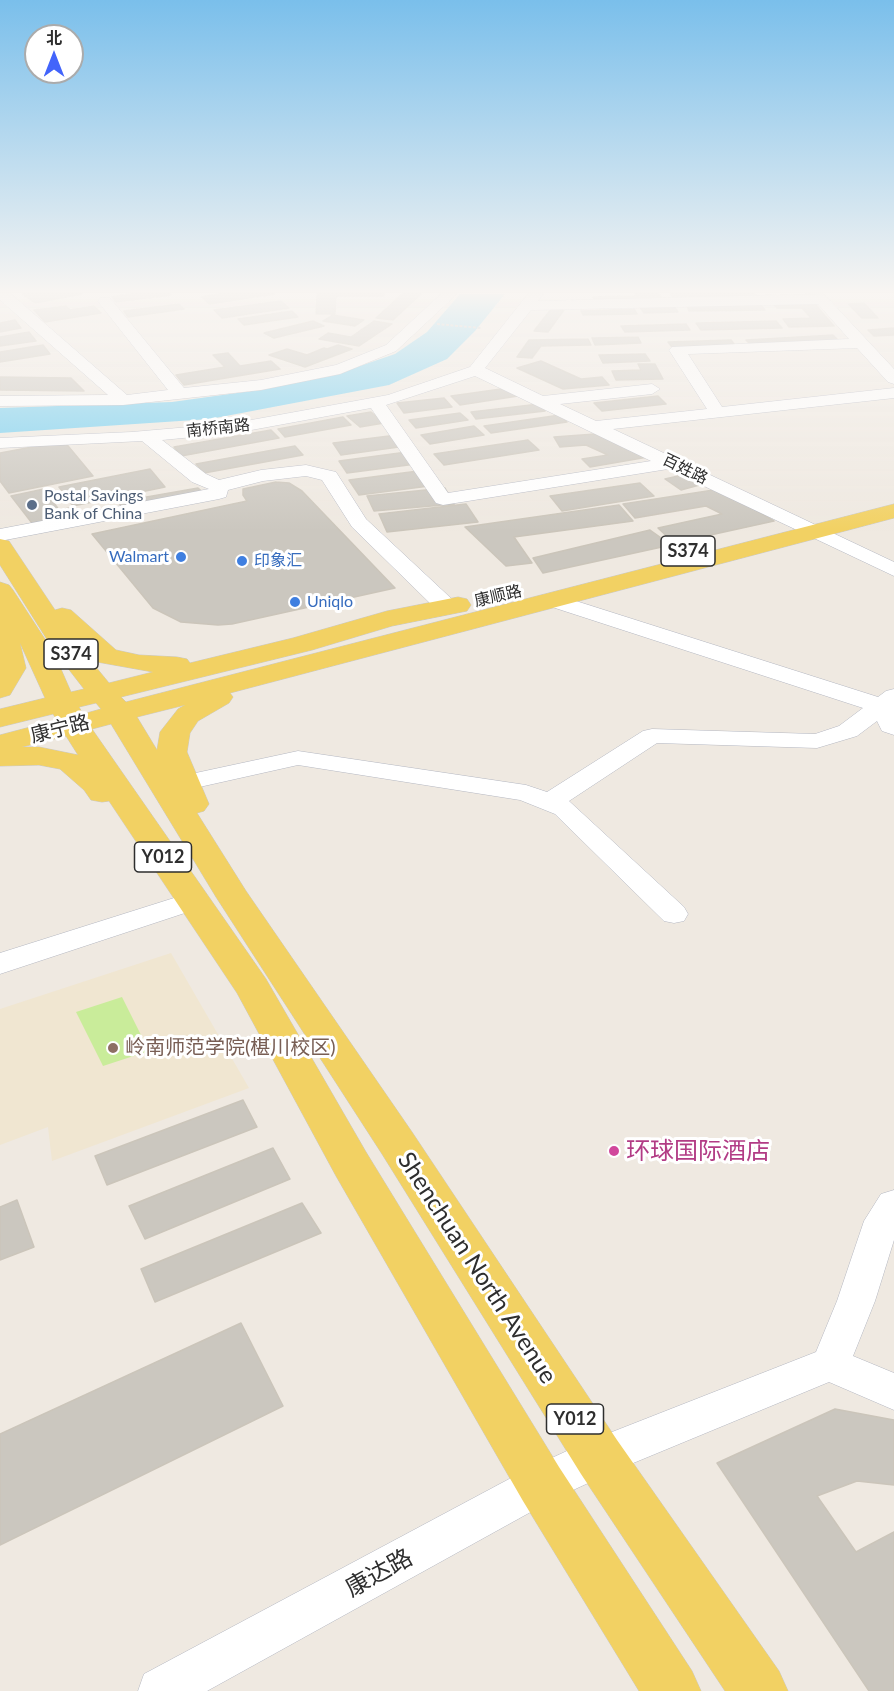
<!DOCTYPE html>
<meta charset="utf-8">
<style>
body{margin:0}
#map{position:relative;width:894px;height:1691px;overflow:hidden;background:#efe9e1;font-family:Lato,"Noto Sans SC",sans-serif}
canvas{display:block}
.north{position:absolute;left:24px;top:24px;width:60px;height:60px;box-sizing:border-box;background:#fff;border:2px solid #ababab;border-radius:50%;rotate:0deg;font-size:16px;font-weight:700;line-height:24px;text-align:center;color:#2e2e2e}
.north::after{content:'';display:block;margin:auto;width:21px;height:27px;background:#4264fb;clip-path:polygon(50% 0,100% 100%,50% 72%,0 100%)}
</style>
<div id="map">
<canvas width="894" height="1691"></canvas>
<div class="north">北</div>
</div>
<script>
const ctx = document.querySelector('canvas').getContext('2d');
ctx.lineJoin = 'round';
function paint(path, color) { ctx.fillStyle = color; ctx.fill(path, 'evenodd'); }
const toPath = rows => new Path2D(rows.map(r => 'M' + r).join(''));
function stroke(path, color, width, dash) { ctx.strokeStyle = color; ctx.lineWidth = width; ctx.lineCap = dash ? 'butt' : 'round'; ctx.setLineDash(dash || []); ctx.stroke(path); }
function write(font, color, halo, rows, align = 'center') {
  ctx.font = font + ' Lato,"Noto Sans SC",sans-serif'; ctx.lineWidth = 6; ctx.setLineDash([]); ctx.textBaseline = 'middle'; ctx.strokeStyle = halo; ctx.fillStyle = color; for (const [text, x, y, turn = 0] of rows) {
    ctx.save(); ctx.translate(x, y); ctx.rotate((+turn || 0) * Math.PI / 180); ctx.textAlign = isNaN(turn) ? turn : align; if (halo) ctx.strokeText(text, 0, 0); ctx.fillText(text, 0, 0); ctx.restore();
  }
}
paint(toPath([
 [171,953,249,1088,52,1161,48,1127,0,1145,0,1009]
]), '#f0e6d1');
paint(toPath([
 [122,997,149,1051,103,1066,76,1012]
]), '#c9ec9a');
paint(toPath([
 [460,294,505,294,475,331,447,359,389,385,210,419,0,433,0,408,172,402,251,391,310,380,354,368,395,354,427,332]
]), '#75cff0');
const building = toPath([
 [22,294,82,294,35,303,22,294],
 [131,294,170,294,171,295,116,302,112,297,131,294],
 [219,294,275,294,209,304,202,297,219,294],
 [317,294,384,294,383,296,317,296,317,294],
 [402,294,421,294,393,320,376,318,402,294],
 [635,294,659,294,663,302,595,303,593,297,635,296,635,294],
 [671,294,755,294,757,298,673,299,671,294],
 [317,296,336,296,335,314,316,314,317,296],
 [281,301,289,308,222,318,214,310,281,301],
 [814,303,834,326,789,327,783,319,811,318,802,308,777,308,773,304,814,303],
 [864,303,878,318,862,318,848,304,864,303],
 [179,304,184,309,128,317,124,311,179,304],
 [761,305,765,310,689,311,687,306,761,305],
 [66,306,70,310,94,306,101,313,45,322,34,310,66,306],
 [674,306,678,312,644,313,640,307,674,306],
 [551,309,564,310,548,332,534,331,551,309],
 [634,309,637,314,583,315,581,311,634,309],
 [292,311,298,317,244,325,238,319,292,311],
 [333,315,364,320,355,326,323,321,333,315],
 [15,320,21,328,0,332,0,323,15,320],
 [313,321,324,326,274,338,264,333,313,321],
 [374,321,392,324,359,346,319,339,328,333,351,337,374,321],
 [776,321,782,328,701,330,696,323,776,321],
 [686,324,690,330,625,332,621,326,686,324],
 [894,328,894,335,874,336,868,330,894,328],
 [29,332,36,341,0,346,0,337,29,332],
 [833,335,838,340,751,345,746,340,833,335],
 [638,337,641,343,595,345,592,338,638,337],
 [588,339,591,345,541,346,532,358,517,357,529,340,588,339],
 [731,340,734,344,672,347,668,342,731,340],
 [43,345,50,354,0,362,0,352,43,345],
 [338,345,352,349,305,367,269,355,287,349,307,355,324,348,327,349,338,345],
 [228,353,240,366,271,361,280,369,184,385,176,375,225,367,213,355,228,353],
 [645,354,650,361,603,363,599,355,645,354],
 [541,361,581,379,602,377,609,385,563,389,517,368,541,361],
 [638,364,655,364,663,379,616,380,612,371,641,370,638,364],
 [0,377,71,378,84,391,0,390,0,377],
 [508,388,518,396,460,405,451,396,508,388],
 [658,396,666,404,602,411,594,403,658,396],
 [444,398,452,407,404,413,397,403,444,398],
 [539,404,545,411,476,419,471,412,539,404],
 [371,412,384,423,360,427,347,416,371,412],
 [460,413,468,420,416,428,409,420,460,413],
 [560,415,567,422,491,433,484,426,560,415],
 [343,417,351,425,285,437,278,429,343,417],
 [474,426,484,435,430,444,421,435,474,426],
 [271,430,279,438,181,456,174,447,271,430],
 [595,434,648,457,590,467,582,459,608,455,586,445,560,447,554,437,595,434],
 [397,435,406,446,341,455,333,443,397,435],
 [528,440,539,450,444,465,434,454,528,440],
 [64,441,93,476,9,493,0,481,0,453,64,441],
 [295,446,303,455,204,473,196,464,295,446],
 [407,452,416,464,347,473,339,461,407,452],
 [150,469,165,487,73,506,59,487,150,469],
 [418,471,429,486,359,495,349,480,418,471],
 [687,474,703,484,681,490,665,479,687,474],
 [276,482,289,483,302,491,395,588,232,624,218,625,181,622,153,608,92,534,247,501,243,495,243,489,276,482],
 [640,483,654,496,562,511,550,496,640,483],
 [198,488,205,494,125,510,118,502,198,488],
 [445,488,454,504,374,511,367,496,445,488],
 [44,489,59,510,75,507,85,518,35,527,11,496,44,489],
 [720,489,774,521,674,543,658,528,722,514,706,506,635,518,623,504,720,489],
 [466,504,478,522,387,532,379,514,466,504],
 [619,505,633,521,514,537,532,563,506,566,465,527,619,505],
 [650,530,671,545,543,573,533,558,650,530],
 [243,1100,257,1127,107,1185,95,1156,243,1100],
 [273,1148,290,1179,145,1239,129,1206,273,1148],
 [17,1200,34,1247,0,1260,0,1207,17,1200],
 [302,1203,321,1233,155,1302,141,1269,302,1203],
 [241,1323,283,1406,0,1545,0,1434,241,1323],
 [835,1409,894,1420,894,1485,857,1481,817,1496,856,1552,894,1532,894,1691,869,1691,717,1463,835,1409]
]);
paint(building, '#cbc7bf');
stroke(building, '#cbc5ba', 1.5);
const minor = toPath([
 [0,294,11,294,127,395,168,390,100,304,98,301,100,298,110,298,184,388,261,380,336,365,386,345,441,294,457,294,396,351,340,374,261,390,123,405,0,406,0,396,108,395,0,300,0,294],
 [528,294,543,294,538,301,824,294,894,369,894,384,888,382,857,348,688,354,722,407,894,388,894,398,613,429,894,562,894,576,668,469,443,505,436,503,371,408,235,433,162,440,206,474,219,480,261,470,306,465,336,472,366,519,455,602,458,607,455,612,447,613,439,612,352,527,322,480,306,476,263,481,228,490,226,497,219,499,0,541,0,529,209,489,192,482,142,441,0,448,0,438,132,432,235,423,388,395,470,367,528,294],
 [818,304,849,339,672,347,669,350,707,409,596,421,560,404,652,394,660,389,652,384,543,396,485,368,531,310,818,304],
 [475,376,651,461,448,493,386,405,475,376],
 [557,595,878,697,886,691,894,689,894,735,882,731,877,721,857,736,817,748,657,743,569,801,684,907,688,914,684,921,674,923,664,921,555,814,520,800,298,765,186,790,177,787,173,782,177,777,298,751,526,785,547,792,643,731,652,729,815,734,839,726,863,708,549,606,546,601,549,596,557,595],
 [193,892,203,895,207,901,203,907,0,974,0,953,193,892],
 [894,1190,894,1240,875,1301,853,1356,894,1373,894,1410,829,1382,614,1471,556,1498,207,1691,138,1691,144,1674,526,1470,584,1443,816,1352,837,1301,864,1221,881,1194,894,1190]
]);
const major = toPath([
 [894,504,894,518,230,693,233,697,229,703,198,721,190,733,187,752,209,804,204,811,197,813,246,891,412,1132,617,1440,779,1671,788,1691,725,1691,581,1474,382,1154,216,897,111,724,92,729,266,979,366,1152,559,1467,692,1671,701,1691,639,1691,523,1501,336,1176,237,993,109,801,102,802,91,800,84,790,60,769,39,765,0,766,0,735,57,720,53,714,0,727,0,709,45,698,20,643,26,668,10,695,0,698,0,582,9,585,13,590,54,653,71,692,84,689,53,649,0,565,0,539,9,541,55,610,62,608,71,610,116,650,139,655,177,657,187,659,190,663,293,638,387,611,458,597,467,599,471,605,467,611,392,626,312,650,121,697,126,702,894,504],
 [77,644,97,662,153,672,109,683,77,644],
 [96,703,101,709,83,714,79,707,96,703],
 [185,705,178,709,160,732,157,750,137,717,185,705],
 [66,736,78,755,39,747,22,747,66,736]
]);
stroke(minor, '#b4b7c1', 1);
stroke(major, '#c9c9c9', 1);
stroke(toPath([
 [437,324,481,328]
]), '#c9c9c9', 2, [3, 1.5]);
paint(minor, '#fff');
paint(major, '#f2d163');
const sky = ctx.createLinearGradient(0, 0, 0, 531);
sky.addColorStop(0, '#7abfeb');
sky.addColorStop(0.55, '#f8f5f2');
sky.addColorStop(1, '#f8f5f200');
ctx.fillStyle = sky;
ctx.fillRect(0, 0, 894, 531);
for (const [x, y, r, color] of [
 [32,505,6,"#5c6f8a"],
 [181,557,6,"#3f7fe0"],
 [242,561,6,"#3f7fe0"],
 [295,602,6,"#3f7fe0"],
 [113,1048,6,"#8d6e63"],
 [614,1151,6,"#d1479c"]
]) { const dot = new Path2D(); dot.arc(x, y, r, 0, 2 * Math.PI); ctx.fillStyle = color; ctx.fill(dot); stroke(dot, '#fff', 2); }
write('16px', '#2e2e2e', '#fff', [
 ["南桥南路",218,428,-6],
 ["百姓路",685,469,26],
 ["康顺路",498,596,-13]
]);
write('16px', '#4e5e75', '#fff', [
 ["Postal Savings",44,496],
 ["Bank of China",44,514]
], 'left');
write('16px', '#366cbe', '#fff', [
 ["Walmart",169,557,"right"],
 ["印象汇",254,561],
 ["Uniqlo",307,602]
], 'left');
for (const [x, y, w] of [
 [688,551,54],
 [71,654,54],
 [163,857,57],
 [575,1419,57]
]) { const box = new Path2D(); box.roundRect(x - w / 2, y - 15, w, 30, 4.5); ctx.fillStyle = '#fff'; ctx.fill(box); stroke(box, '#2e2e2e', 1.5); }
write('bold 18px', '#2e2e2e', null, [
 ["S374",688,551],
 ["S374",71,654],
 ["Y012",163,857],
 ["Y012",575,1419]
]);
write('20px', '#2e2e2e', '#fff', [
 ["康宁路",60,729,-14]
]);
write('20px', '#785e54', '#fff', [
 ["岭南师范学院(椹川校区)",125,1048]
], 'left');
write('24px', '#b23c85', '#fff', [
 ["环球国际酒店",626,1151]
], 'left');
write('24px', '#2e2e2e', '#fff', [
 ["Shenchuan North Avenue",477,1268,57],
 ["康达路",379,1573,-29]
]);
</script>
